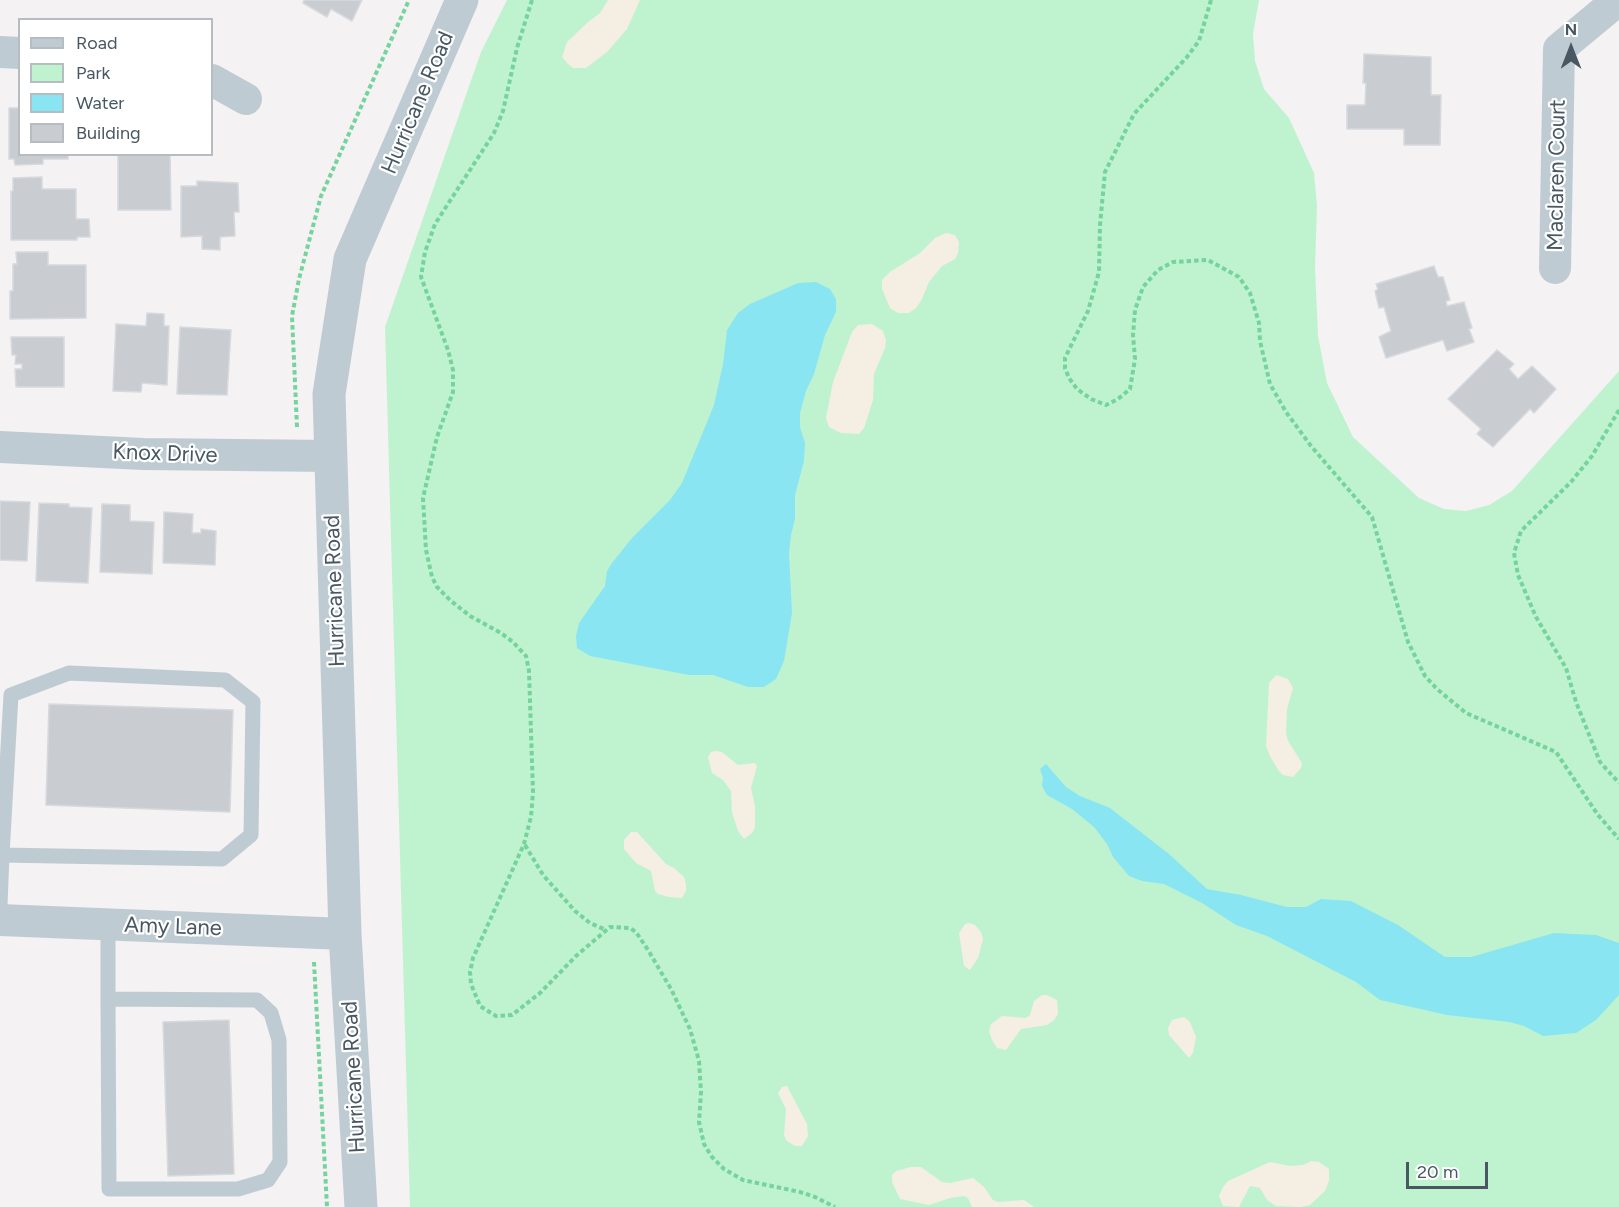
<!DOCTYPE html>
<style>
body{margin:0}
#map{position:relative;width:1619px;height:1207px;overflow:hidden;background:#f4f2f2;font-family:Figtree,sans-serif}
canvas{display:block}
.legend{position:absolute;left:18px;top:18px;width:195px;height:138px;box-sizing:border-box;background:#fff;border:2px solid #b6bcc0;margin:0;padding:8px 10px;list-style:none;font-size:18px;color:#485761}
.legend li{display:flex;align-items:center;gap:12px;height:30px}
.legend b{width:30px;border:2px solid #b6bcc0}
.north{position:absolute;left:1541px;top:18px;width:60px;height:60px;-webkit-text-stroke:4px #fff;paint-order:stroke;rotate:0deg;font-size:16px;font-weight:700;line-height:24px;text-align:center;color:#485761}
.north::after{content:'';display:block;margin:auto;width:21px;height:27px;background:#485761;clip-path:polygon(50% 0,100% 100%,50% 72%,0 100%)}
.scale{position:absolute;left:1406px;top:1162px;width:82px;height:27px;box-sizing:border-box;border:3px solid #485761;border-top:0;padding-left:8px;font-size:18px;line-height:21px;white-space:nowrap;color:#485761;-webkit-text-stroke:4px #fff;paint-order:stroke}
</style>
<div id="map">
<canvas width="1619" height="1207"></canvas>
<ul class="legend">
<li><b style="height:8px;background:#bfcbd2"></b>Road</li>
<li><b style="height:16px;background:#bff3cf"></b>Park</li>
<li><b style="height:16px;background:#8ae5f2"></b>Water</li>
<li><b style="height:16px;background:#c9cdd2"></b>Building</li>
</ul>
<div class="north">N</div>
<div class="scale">20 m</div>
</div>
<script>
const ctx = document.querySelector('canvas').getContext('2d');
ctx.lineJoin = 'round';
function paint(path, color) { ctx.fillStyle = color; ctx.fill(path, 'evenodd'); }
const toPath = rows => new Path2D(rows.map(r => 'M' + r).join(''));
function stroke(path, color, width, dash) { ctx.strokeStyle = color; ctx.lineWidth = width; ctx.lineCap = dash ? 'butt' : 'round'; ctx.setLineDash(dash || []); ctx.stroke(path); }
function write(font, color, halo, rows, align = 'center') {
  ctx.font = font + ' Figtree,sans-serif'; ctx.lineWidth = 4.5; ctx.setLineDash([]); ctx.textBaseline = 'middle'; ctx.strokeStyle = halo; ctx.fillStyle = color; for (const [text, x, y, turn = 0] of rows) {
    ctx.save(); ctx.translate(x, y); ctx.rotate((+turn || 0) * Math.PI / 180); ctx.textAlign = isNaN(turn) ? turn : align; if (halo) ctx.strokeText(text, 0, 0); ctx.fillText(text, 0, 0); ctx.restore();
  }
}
paint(toPath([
 [507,0,1259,0,1253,34,1255,61,1264,89,1289,118,1314,173,1317,206,1315,268,1318,336,1327,383,1353,437,1419,498,1444,509,1466,511,1489,505,1512,491,1619,371,1619,1207,410,1207,385,327,481,52]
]), '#bff3cf');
paint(toPath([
 [608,0,640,0,627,29,607,52,586,68,573,68,568,64,562,57,567,42,588,22,600,13],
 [946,233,955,235,959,242,958,253,955,259,942,266,929,282,921,301,916,308,909,313,898,313,890,308,882,289,882,280,890,272,920,253,935,238],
 [872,324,883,331,886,340,885,348,874,374,873,400,864,428,859,434,841,433,829,427,826,418,833,382,852,332,858,325],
 [1276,675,1288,679,1293,688,1287,709,1286,733,1288,741,1302,763,1301,768,1293,777,1283,775,1278,770,1270,756,1266,746,1269,683],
 [716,751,722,752,738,765,755,763,757,766,751,788,755,806,755,827,752,833,744,839,738,831,732,812,731,791,723,780,712,773,708,757,711,752],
 [631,832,637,832,666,864,674,868,684,877,686,884,686,890,682,898,669,897,658,894,655,891,651,871,636,863,624,849,624,840],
 [969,923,975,925,981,932,983,939,978,958,970,970,964,966,959,933,965,924],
 [1042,995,1047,995,1057,1000,1058,1014,1054,1020,1047,1025,1021,1029,1006,1050,997,1048,992,1040,989,1031,991,1024,1002,1016,1026,1018,1030,1015,1034,1001],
 [1184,1017,1190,1022,1196,1037,1193,1053,1189,1058,1169,1035,1168,1028,1172,1020],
 [787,1086,807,1124,808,1136,802,1146,795,1146,787,1141,784,1135,786,1109,778,1093,782,1087],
 [1311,1161,1319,1162,1329,1169,1329,1181,1325,1191,1310,1205,1301,1207,1276,1206,1267,1200,1260,1188,1250,1186,1239,1207,1223,1206,1219,1196,1223,1187,1228,1181,1270,1162,1290,1166,1303,1165],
 [911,1167,921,1167,942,1182,950,1183,973,1178,984,1187,993,1200,998,1202,1024,1200,1034,1207,972,1207,968,1198,964,1196,950,1198,929,1205,900,1199,892,1182,892,1175,896,1171]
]), '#f5eee3');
paint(toPath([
 [816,282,830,289,836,299,836,312,825,335,814,374,806,391,800,413,800,427,805,443,804,461,795,495,795,519,791,535,789,553,792,613,784,661,776,679,764,687,748,687,713,675,689,675,590,656,577,648,576,636,579,623,605,586,607,571,612,563,632,538,670,500,682,483,714,405,723,364,727,330,738,313,750,304,798,283],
 [1046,764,1066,787,1080,796,1110,808,1169,854,1207,889,1241,895,1287,907,1306,907,1321,899,1351,901,1398,925,1445,957,1471,957,1554,933,1596,935,1619,943,1619,995,1596,1020,1576,1033,1543,1036,1524,1026,1509,1022,1447,1015,1380,1000,1356,982,1267,936,1236,925,1202,903,1164,884,1142,881,1129,876,1113,857,1107,844,1094,827,1072,809,1047,795,1042,786,1043,778,1040,769]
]), '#8ae5f2');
const building = toPath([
 [304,0,362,0,352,21,331,9,327,17,303,3,304,0],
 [1364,54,1431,57,1431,95,1441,95,1440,145,1404,145,1404,129,1347,129,1347,105,1365,105,1366,83,1363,83,1364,54],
 [9,108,20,108,20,154,68,154,68,159,43,159,43,164,15,165,14,159,9,159,9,108],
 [118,154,170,154,171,210,118,210,118,154],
 [42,177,42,189,76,189,76,219,89,219,90,237,77,237,77,240,11,240,11,191,13,191,13,178,42,177],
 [197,181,238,183,239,212,234,212,235,236,220,237,220,250,202,249,202,236,181,237,181,186,197,186,197,181],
 [16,252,48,252,48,265,86,265,86,318,10,319,10,291,13,291,13,264,17,264,16,252],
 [1434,266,1438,277,1443,277,1450,300,1446,301,1447,306,1464,302,1472,328,1469,329,1474,342,1447,351,1443,340,1386,358,1379,337,1391,331,1384,307,1379,308,1375,291,1378,289,1376,284,1434,266],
 [147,313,164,314,164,326,169,326,167,385,142,383,141,392,113,391,116,324,146,326,147,313],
 [180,327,231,330,227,395,177,394,180,327],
 [11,337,64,337,64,387,16,387,15,369,22,369,22,364,15,364,16,355,12,355,11,337],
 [1497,350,1514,364,1509,369,1518,379,1532,366,1556,389,1534,413,1530,409,1493,447,1477,434,1481,429,1448,399,1497,350],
 [0,501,30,502,27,561,0,560,0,501],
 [39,503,69,504,69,507,92,508,88,583,36,581,39,503],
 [102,504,130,505,130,521,154,522,152,574,100,572,102,504],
 [164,512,193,514,192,533,201,533,201,529,216,531,215,565,163,563,164,512],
 [49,704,233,710,230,812,46,805,49,704],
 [229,1020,234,1174,168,1176,163,1022,229,1020]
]);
paint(building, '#c9cdd2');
stroke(building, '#d6d9dd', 1.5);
stroke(toPath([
 [532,0,517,48,503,111,494,133,435,224,425,252,421,277,448,350,453,370,453,392,437,437,423,498,426,550,432,577,437,587,451,601,470,616,501,633,513,642,526,656,529,671,533,792,531,817,524,844,473,958,470,972,471,984,480,1006,496,1016,512,1015,540,993,576,956,610,927,630,928,636,932,648,950,671,989,690,1029,699,1061,701,1092,699,1122,704,1144,712,1157,724,1169,743,1180,800,1192,815,1197,835,1207],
 [1211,0,1199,41,1187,57,1134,114,1105,172,1100,225,1099,272,1088,311,1065,358,1065,368,1069,378,1077,389,1091,399,1106,405,1118,399,1130,389,1135,359,1133,335,1135,310,1143,287,1158,270,1173,262,1208,260,1239,277,1250,293,1259,323,1260,341,1270,384,1286,412,1311,446,1372,517,1408,642,1425,676,1437,689,1466,713,1556,752,1598,815,1619,839],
 [1619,410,1592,456,1571,482,1521,531,1514,553,1518,575,1536,617,1566,668,1576,702,1600,762,1619,783],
 [297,427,292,316,299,279,321,196,409,0],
 [525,845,543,875,575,911,590,923,606,930],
 [314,962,327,1207]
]), '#75d39d', 4, [4.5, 3]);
stroke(toPath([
 [69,673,225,680,253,702,251,835,222,859,2,855,11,695,69,673],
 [0,854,2,855,0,905],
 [108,999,109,1189,238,1189,268,1180,280,1162,279,1040,271,1013,257,1000,108,999,108,924]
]), '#bfcbd2', 15);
stroke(toPath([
 [0,52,20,53],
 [212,80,246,99],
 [1555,268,1559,49,1618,0],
 [0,447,143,454,331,456],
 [0,920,345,934]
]), '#bfcbd2', 32);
stroke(toPath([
 [361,1207,345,934,329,394,350,259,462,0]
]), '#bfcbd2', 33);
write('22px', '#485761', '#fff', [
 ["Hurricane Road",418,103,-67],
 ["Maclaren Court",1557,175,-89],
 ["Knox Drive",165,454,2],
 ["Hurricane Road",335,591,-92],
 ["Amy Lane",173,927,2],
 ["Hurricane Road",354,1077,-93]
]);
</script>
